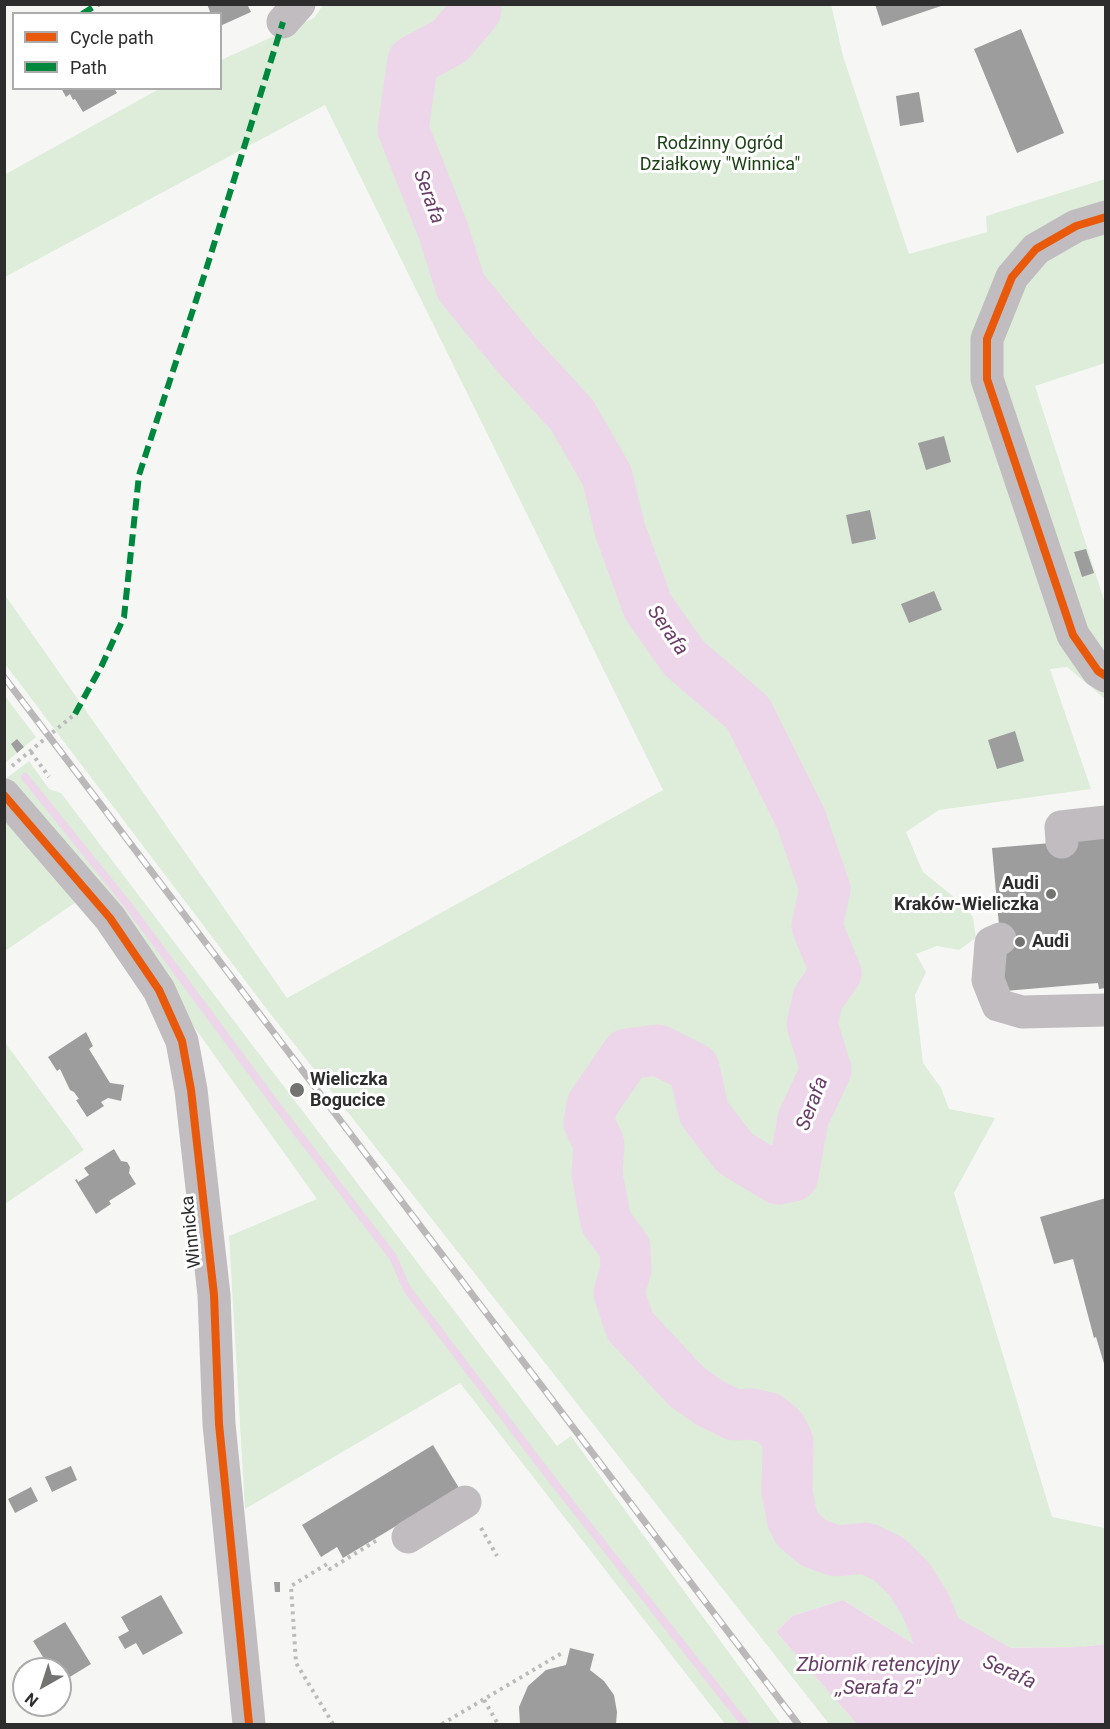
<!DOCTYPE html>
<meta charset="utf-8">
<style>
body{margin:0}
#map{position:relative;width:1110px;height:1729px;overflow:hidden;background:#f6f7f5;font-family:Roboto,sans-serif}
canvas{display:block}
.frame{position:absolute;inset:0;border:6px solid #2c2d2c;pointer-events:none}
.legend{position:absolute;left:12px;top:12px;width:210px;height:78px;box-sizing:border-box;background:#fff;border:2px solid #ababab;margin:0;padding:8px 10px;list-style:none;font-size:18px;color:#2c2d2c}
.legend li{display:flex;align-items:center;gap:12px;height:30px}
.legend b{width:30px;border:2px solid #ababab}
.north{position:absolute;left:12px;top:1657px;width:60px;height:60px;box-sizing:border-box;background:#fff;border:2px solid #ababab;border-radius:50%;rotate:219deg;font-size:16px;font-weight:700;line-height:24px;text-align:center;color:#2c2d2c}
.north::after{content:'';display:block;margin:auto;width:21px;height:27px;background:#737472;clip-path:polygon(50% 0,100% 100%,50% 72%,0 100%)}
</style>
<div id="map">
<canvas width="1110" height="1729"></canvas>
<div class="frame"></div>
<ul class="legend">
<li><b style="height:8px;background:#e8590c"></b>Cycle path</li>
<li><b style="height:8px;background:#00873e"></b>Path</li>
</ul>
<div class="north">N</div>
</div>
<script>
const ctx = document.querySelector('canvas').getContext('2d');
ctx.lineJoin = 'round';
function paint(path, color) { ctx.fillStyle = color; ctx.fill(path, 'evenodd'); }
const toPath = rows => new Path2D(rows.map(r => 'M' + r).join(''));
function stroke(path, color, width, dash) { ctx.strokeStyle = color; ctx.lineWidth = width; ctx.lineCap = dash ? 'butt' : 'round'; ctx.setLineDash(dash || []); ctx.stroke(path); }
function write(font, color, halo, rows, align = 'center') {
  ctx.font = font + ' Roboto,sans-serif'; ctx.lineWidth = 6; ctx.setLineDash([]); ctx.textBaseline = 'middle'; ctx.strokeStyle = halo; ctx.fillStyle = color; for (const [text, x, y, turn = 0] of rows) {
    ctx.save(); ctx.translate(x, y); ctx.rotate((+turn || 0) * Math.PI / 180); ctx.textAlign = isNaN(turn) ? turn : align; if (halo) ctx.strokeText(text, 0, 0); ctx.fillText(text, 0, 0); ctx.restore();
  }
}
paint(toPath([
 [831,4,843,56,909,254,987,232,986,216,1105,179,1105,363,1035,386,1105,603,1105,699,1067,667,1050,669,1091,789,939,810,906,832,923,872,959,901,973,917,976,938,959,950,937,946,916,954,926,972,915,995,923,1063,941,1088,949,1109,995,1118,954,1193,1052,1517,1105,1528,1105,1644,1081,1647,922,1649,843,1600,792,1616,776,1632,857,1724,829,1724,269,1012,5,664,5,595,287,998,663,790,325,105,5,277,4,175,159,89,220,88,221,60,314,18,323,5],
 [5,696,36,737,24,747,17,739,11,744,17,753,5,763],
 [29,761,49,789,61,793,557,1446,571,1436,781,1724,725,1724,460,1383,245,1509,229,1236,317,1199,127,933,4,780],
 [4,805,82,898,5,951,4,951],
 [4,1041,84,1150,5,1204,4,1204]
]), '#ddedda');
paint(toPath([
 [843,1600,922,1649,1081,1647,1105,1644,1105,1724,857,1724,776,1632,792,1616]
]), '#edd6ea');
stroke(toPath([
 [25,777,128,905,277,1106,393,1257,407,1289,556,1485,745,1724]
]), '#edd6ea', 8);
stroke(toPath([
 [473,4,476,10,450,41,413,61,403,129,443,230,461,287,516,354,572,415,607,476,620,530,648,607,684,658,748,713,801,819,825,889,817,926,836,973,818,998,812,1024,826,1070,803,1119,793,1176,778,1179,735,1153,704,1113,694,1068,658,1050,627,1054,592,1105,589,1123,599,1144,597,1174,606,1222,625,1248,626,1269,619,1293,630,1326,687,1387,710,1403,734,1415,751,1414,769,1418,781,1428,788,1442,787,1491,792,1518,798,1530,814,1543,836,1551,866,1548,889,1559,910,1580,926,1606,938,1636,1001,1672,1027,1684,1106,1711]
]), '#edd6ea', 51);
paint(toPath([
 [207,4,247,4,251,12,220,26,220,14,207,14,210,12],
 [875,4,944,4,944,5,882,26],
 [1021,29,1064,133,1017,153,974,49],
 [61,88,114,88,117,93,83,112,75,99,73,100,70,94,66,97],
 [919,92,924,122,900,126,896,96],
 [944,436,951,462,926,470,918,443],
 [870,510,876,539,852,544,846,515],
 [1086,549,1094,573,1082,577,1074,552],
 [934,591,942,610,909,623,901,604],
 [1015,731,1024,761,997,769,988,740],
 [17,739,24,747,17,753,11,744],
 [1106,831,1106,988,1099,989,1098,983,1005,991,992,848,1086,840],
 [86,1032,93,1046,89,1049,110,1083,124,1085,121,1101,108,1098,101,1102,104,1106,87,1117,76,1100,79,1099,74,1092,70,1090,60,1069,57,1071,48,1057],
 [114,1149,121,1161,127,1162,130,1167,129,1173,136,1184,109,1201,111,1204,96,1214,75,1180,77,1179,78,1182,89,1175,84,1168],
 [1106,1198,1106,1367,1105,1367,1096,1337,1094,1338,1073,1259,1054,1264,1040,1217],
 [433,1445,459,1488,343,1558,337,1547,321,1557,302,1525],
 [71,1466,77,1480,52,1492,45,1477],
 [31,1487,38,1501,15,1513,8,1499],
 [274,1582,280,1582,280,1592,275,1592],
 [161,1595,183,1633,143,1655,136,1643,125,1649,118,1637,129,1631,121,1617],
 [65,1622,91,1664,60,1683,60,1669,42,1669,48,1665,33,1641],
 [570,1648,594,1654,590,1670,604,1681,614,1695,617,1712,616,1724,520,1724,519,1707,528,1686,546,1670,566,1665]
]), '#9c9d9c');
stroke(toPath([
 [31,752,49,777],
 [12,766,75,714],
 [481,1528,497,1556],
 [484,1700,498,1724],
 [333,1724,296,1663,291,1586,327,1564,330,1569,379,1539],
 [442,1724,562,1653]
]), '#bbb', 4, [3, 4.5]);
stroke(toPath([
 [283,22,299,4],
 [1106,217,1076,226,1036,249,1012,277,987,339,987,379,1073,635,1098,671,1106,676],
 [4,795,110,918,159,990,182,1041,191,1090,214,1295,219,1424,249,1724],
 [1062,842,1061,827,1106,822],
 [1000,939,991,943,988,980,998,1005,1022,1012,1106,1010],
 [408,1537,465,1502]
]), '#c0bcbf', 33);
const rail = toPath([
 [4,677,798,1724]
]);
stroke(rail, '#bab8b9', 7);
stroke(rail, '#fff', 4.5, [14]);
stroke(toPath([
 [82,14,98,4],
 [75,714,102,665,124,617,139,475,205,273,283,22]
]), '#00873e', 6, [12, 6]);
stroke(toPath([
 [1106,217,1076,226,1036,249,1012,277,987,339,987,379,1073,635,1098,671,1106,676],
 [4,795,110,918,159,990,182,1041,191,1090,214,1295,219,1424,249,1724]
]), '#e8590c', 8);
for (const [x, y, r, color] of [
 [1051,894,6,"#737472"],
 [1020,942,6,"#737472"],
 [297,1090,8,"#737472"]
]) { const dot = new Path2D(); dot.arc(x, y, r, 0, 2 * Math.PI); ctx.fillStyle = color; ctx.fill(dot); stroke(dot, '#fff', 2); }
write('18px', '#1c4215', '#fff', [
 ["Rodzinny Ogród",720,144],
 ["Działkowy \"Winnica\"",720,165]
]);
write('bold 18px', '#2c2d2c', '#fff', [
 ["Audi",1039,884,"right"],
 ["Kraków-Wieliczka",1039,905,"right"],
 ["Audi",1032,942],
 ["Wieliczka",310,1080],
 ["Bogucice",310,1101]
], 'left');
write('18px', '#2c2d2c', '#fff', [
 ["Winnicka",192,1232,-96]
]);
write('italic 20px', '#683d66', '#fff', [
 ["Serafa",428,197,70],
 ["Serafa",667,631,55],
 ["Serafa",813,1104,-69],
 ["Zbiornik retencyjny",878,1666],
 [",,Serafa 2\"",878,1689],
 ["Serafa",1009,1673,24]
]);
</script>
